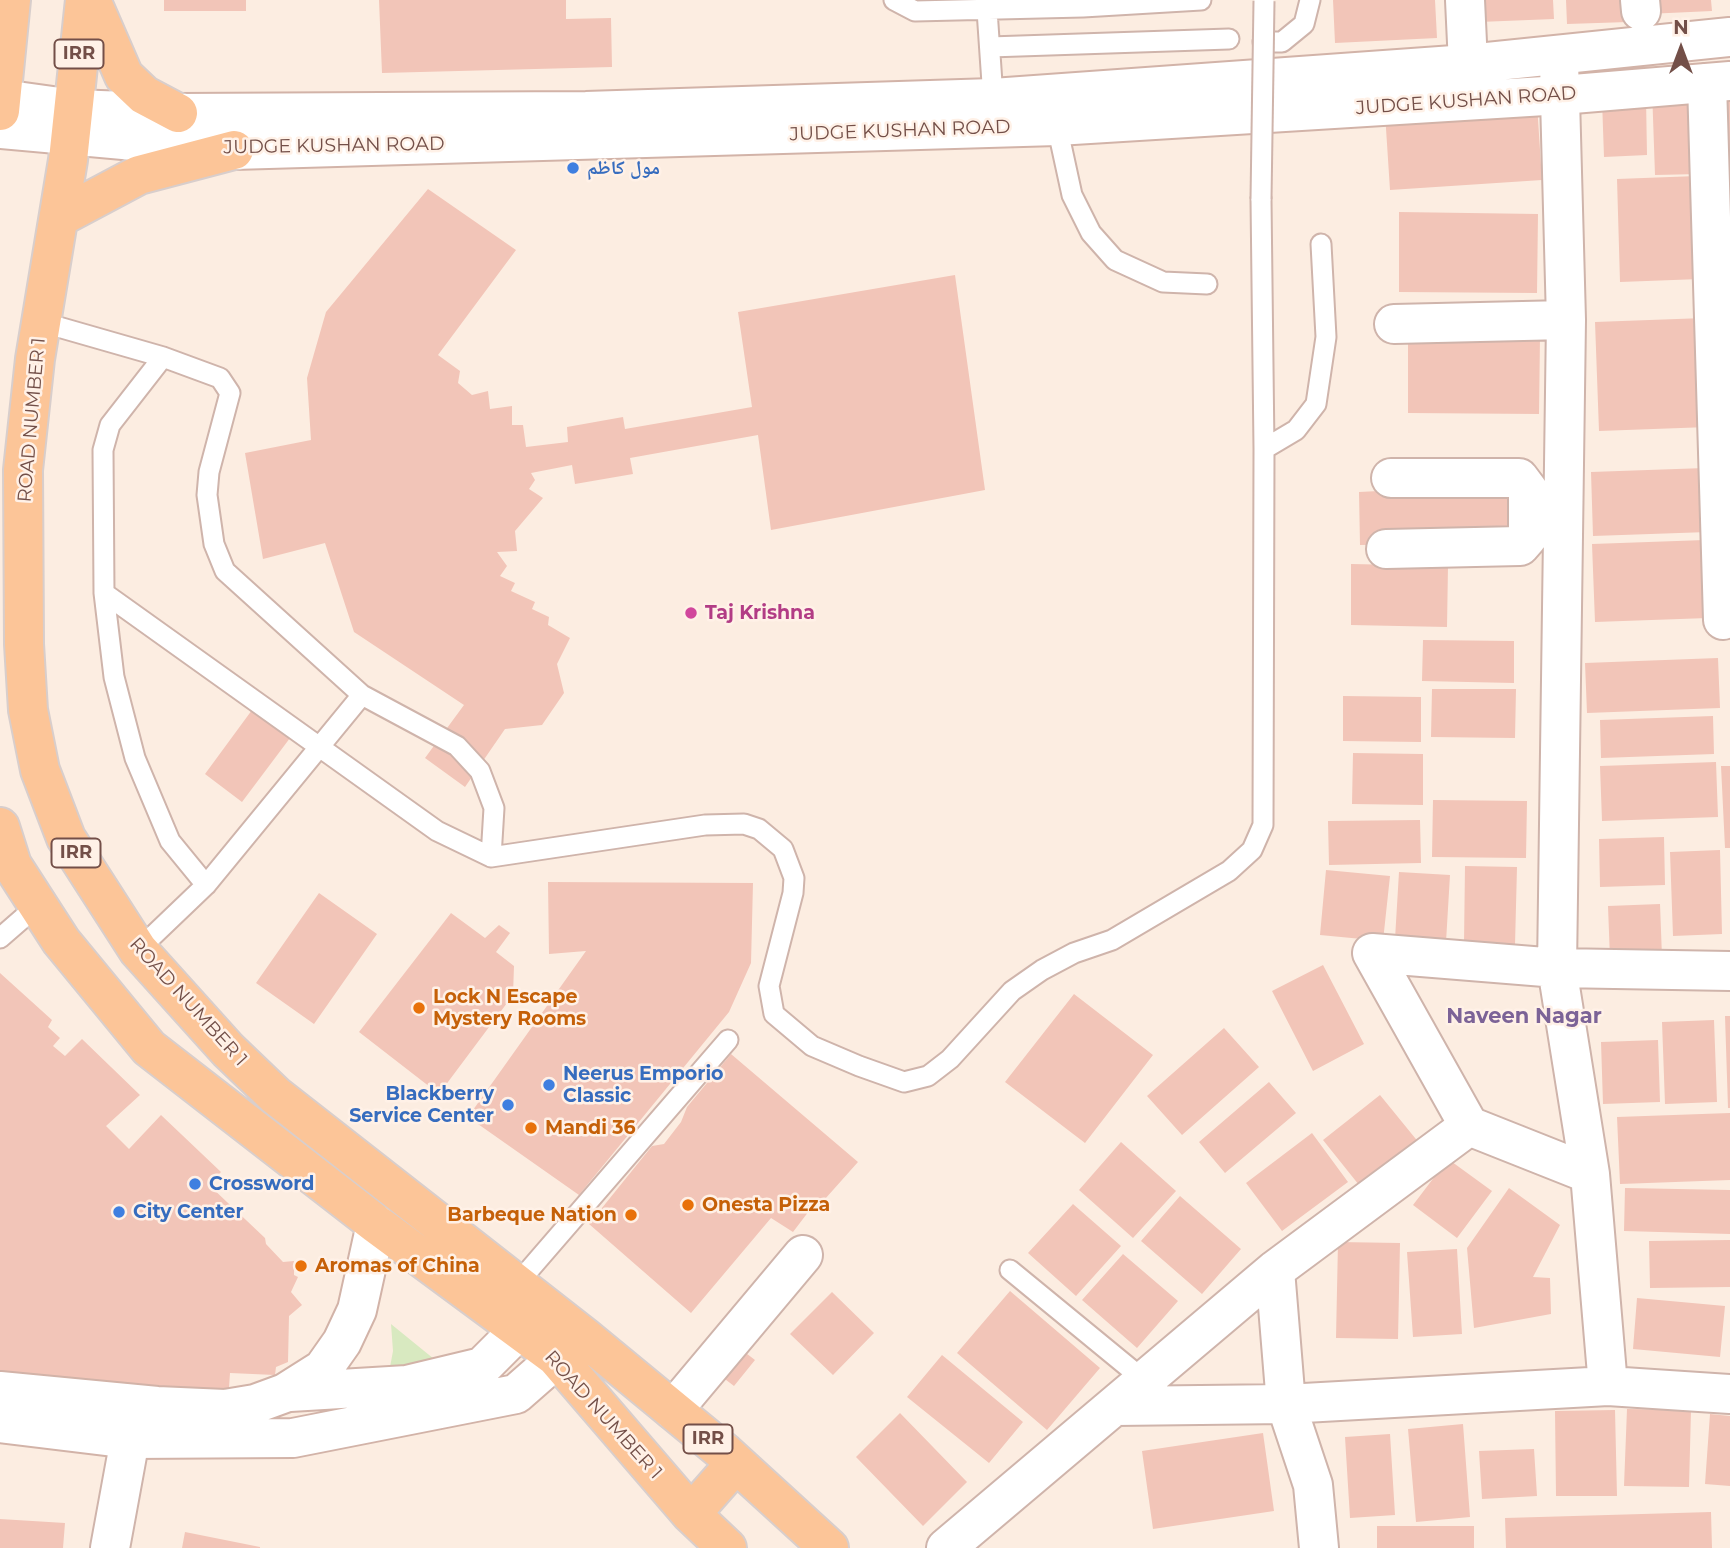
<!DOCTYPE html>
<meta charset="utf-8">
<style>
body{margin:0}
#map{position:relative;width:1730px;height:1548px;overflow:hidden;background:#fcede1;font-family:Montserrat,sans-serif}
canvas{display:block}
.north{position:absolute;left:1646px;top:14px;width:70px;height:70px;-webkit-text-stroke:5px #fff1e7;paint-order:stroke;rotate:0deg;font-size:19px;font-weight:700;line-height:28px;text-align:center;color:#734f48}
.north::after{content:'';display:block;margin:auto;width:24px;height:32px;background:#734f48;clip-path:polygon(50% 0,100% 100%,50% 72%,0 100%)}
</style>
<div id="map">
<canvas width="1730" height="1548"></canvas>
<div class="north">N</div>
</div>
<script>
const ctx = document.querySelector('canvas').getContext('2d');
ctx.lineJoin = 'round';
function paint(path, color) { ctx.fillStyle = color; ctx.fill(path, 'evenodd'); }
const toPath = rows => new Path2D(rows.map(r => 'M' + r).join(''));
function stroke(path, color, width, dash) { ctx.strokeStyle = color; ctx.lineWidth = width; ctx.lineCap = dash ? 'butt' : 'round'; ctx.setLineDash(dash || []); ctx.stroke(path); }
function write(font, color, halo, rows, align = 'center') {
  ctx.font = font + ' Montserrat,"Noto Naskh Arabic",sans-serif'; ctx.lineWidth = 5; ctx.setLineDash([]); ctx.textBaseline = 'middle'; ctx.strokeStyle = halo; ctx.fillStyle = color; for (const [text, x, y, turn = 0] of rows) {
    ctx.save(); ctx.translate(x, y); ctx.rotate((+turn || 0) * Math.PI / 180); ctx.textAlign = isNaN(turn) ? turn : align; if (halo) ctx.strokeText(text, 0, 0); ctx.fillText(text, 0, 0); ctx.restore();
  }
}
paint(toPath([
 [391,1324,477,1394,388,1378,393,1351]
]), '#d8e9c0');
paint(toPath([
 [164,0,246,0,246,11,164,11],
 [379,0,566,0,566,19,611,18,612,67,382,73],
 [1333,0,1435,0,1437,38,1335,43],
 [1478,0,1553,0,1554,19,1479,22],
 [1566,0,1627,0,1628,22,1567,24],
 [1646,0,1711,0,1712,11,1647,14],
 [1697,88,1700,174,1655,175,1652,89],
 [1730,91,1730,186,1723,186,1720,92],
 [1646,98,1647,155,1604,157,1602,100],
 [1537,104,1542,180,1390,190,1385,113],
 [1697,176,1700,279,1620,282,1617,179],
 [428,189,516,250,438,355,460,371,458,383,472,395,488,391,490,409,512,406,512,425,523,425,526,447,568,442,567,427,623,417,625,429,752,407,738,312,955,275,985,490,771,530,758,435,630,458,633,474,575,484,572,465,531,473,535,480,529,489,543,498,515,531,517,551,497,552,507,566,500,576,515,583,511,591,535,602,532,609,549,617,548,625,570,638,557,664,564,693,542,725,505,729,465,787,425,758,464,705,354,632,325,543,263,559,245,453,311,440,307,378,326,312],
 [1399,212,1538,214,1537,293,1399,292],
 [1704,318,1708,427,1599,431,1595,322],
 [1408,335,1540,336,1539,414,1408,413],
 [1705,468,1708,532,1593,536,1591,472],
 [1516,484,1514,542,1360,545,1359,492],
 [1705,540,1708,618,1595,622,1592,544],
 [1351,564,1448,566,1447,627,1351,625],
 [1423,640,1514,641,1514,683,1422,681],
 [1718,658,1720,708,1587,713,1585,663],
 [1432,689,1516,689,1515,738,1431,737],
 [1343,696,1421,697,1421,742,1343,741],
 [252,710,290,738,242,802,205,774],
 [1713,716,1714,754,1601,758,1600,720],
 [1353,753,1423,754,1423,805,1352,804],
 [1716,762,1718,817,1602,821,1600,766],
 [1721,766,1730,766,1730,848,1725,848],
 [1433,800,1527,801,1526,858,1432,857],
 [1420,820,1421,863,1329,865,1328,821],
 [1664,837,1665,885,1600,887,1599,839],
 [1720,850,1722,934,1673,936,1670,852],
 [1465,866,1517,867,1515,945,1464,943],
 [1326,870,1390,876,1383,941,1320,935],
 [1399,872,1450,875,1446,942,1395,939],
 [548,882,753,883,751,963,729,1012,579,1195,468,1117,586,951,549,954],
 [319,893,377,934,314,1024,256,983],
 [1660,904,1662,957,1610,959,1608,906],
 [451,913,485,938,499,925,510,933,496,952,514,966,513,995,439,1094,359,1032],
 [1323,965,1364,1044,1313,1071,1272,991],
 [0,973,52,1020,48,1027,60,1038,53,1046,65,1056,82,1039,140,1095,106,1126,129,1149,161,1115,221,1172,209,1185,265,1238,266,1244,283,1262,294,1261,294,1275,298,1277,291,1292,302,1305,289,1316,288,1362,276,1367,275,1375,230,1373,228,1402,0,1383],
 [1074,994,1153,1055,1085,1143,1005,1082],
 [1725,1016,1730,1016,1730,1108,1728,1108],
 [1714,1020,1717,1102,1665,1104,1662,1022],
 [1224,1028,1259,1067,1182,1135,1147,1096],
 [1658,1040,1660,1102,1603,1104,1601,1042],
 [731,1054,858,1162,817,1208,809,1211,793,1232,771,1218,691,1313,589,1224,652,1146,664,1144,681,1122,687,1107],
 [1269,1082,1296,1113,1225,1173,1199,1142],
 [1380,1095,1424,1149,1367,1195,1323,1140],
 [1730,1113,1730,1180,1620,1184,1617,1117],
 [1312,1133,1348,1182,1282,1231,1246,1183],
 [1121,1142,1176,1191,1133,1238,1079,1190],
 [1448,1159,1492,1191,1457,1238,1413,1205],
 [1509,1188,1560,1225,1533,1277,1550,1278,1551,1314,1474,1328,1467,1248],
 [1625,1188,1730,1190,1730,1234,1624,1231],
 [1180,1196,1241,1249,1202,1294,1141,1241],
 [1073,1204,1121,1246,1076,1296,1028,1253],
 [1730,1240,1730,1287,1650,1288,1649,1241],
 [1338,1242,1400,1243,1398,1339,1336,1338],
 [1457,1249,1462,1334,1413,1337,1407,1252],
 [1123,1254,1178,1301,1137,1348,1082,1300],
 [1010,1291,1100,1368,1047,1430,957,1353],
 [832,1292,874,1333,833,1375,790,1334],
 [1637,1298,1725,1306,1720,1357,1633,1349],
 [738,1347,755,1360,734,1386,717,1373],
 [942,1355,1023,1422,989,1463,907,1397],
 [1627,1409,1691,1410,1689,1487,1624,1486],
 [1615,1410,1617,1496,1556,1496,1555,1411],
 [900,1413,967,1482,923,1526,856,1457],
 [1710,1414,1730,1416,1730,1486,1705,1484],
 [1463,1424,1470,1517,1416,1522,1408,1429],
 [1263,1433,1274,1511,1153,1529,1142,1451],
 [1390,1434,1395,1515,1350,1518,1345,1437],
 [1534,1449,1537,1496,1482,1499,1479,1451],
 [1711,1512,1712,1548,1506,1548,1505,1518],
 [0,1519,65,1523,63,1548,0,1548],
 [1377,1526,1474,1526,1474,1548,1377,1548],
 [185,1532,260,1547,260,1548,182,1548]
]), '#f2c5b8');
const service = toPath([
 [894,0,915,11,1083,7,1083,0],
 [1083,7,1201,0],
 [987,10,993,98],
 [1263,42,1282,42,1304,24,1310,0],
 [990,47,1229,39],
 [1057,126,1072,195,1091,233,1115,260,1163,282,1207,284],
 [41,322,163,357,220,378,230,393,209,472,207,495,214,544,225,571,362,695,206,885,138,950],
 [163,357,110,425,103,450,104,593,114,677,135,758,170,841,206,885],
 [1264,449,1296,430,1316,404,1326,337,1321,244],
 [104,593,437,831,491,857,705,825,744,824,759,829,783,849,794,878,793,893,769,986,774,1014,812,1046,859,1066,904,1082,928,1076,950,1059,1012,991,1042,970,1074,953,1112,940,1229,871,1252,850,1263,825,1264,449,1261,199],
 [362,695,457,746,480,771,494,808,491,857],
 [0,938,38,905],
 [1010,1270,1144,1380],
 [517,1284,728,1040]
]);
const minor = toPath([
 [1465,0,1468,64],
 [1640,0,1641,11],
 [1559,61,1566,320,1557,968,1590,1174,1608,1386],
 [1707,83,1723,620],
 [1394,324,1566,320],
 [1391,478,1519,478,1528,490,1528,527],
 [1386,549,1520,546,1527,538,1528,527,1563,530],
 [1372,953,1557,968,1730,971],
 [1469,1126,1590,1174],
 [1275,1270,1286,1404,1313,1485,1319,1548],
 [1115,1406,1286,1404,1608,1386,1730,1394],
 [673,1410,803,1255],
 [110,1548,130,1439],
 [946,1548,1275,1270,1469,1126,1372,953]
]);
const secondary = toPath([
 [2,99,74,109,178,113,586,111,993,98,1468,64,1730,37],
 [0,129,234,150,1057,126,1561,95,1730,81],
 [0,1391,157,1406,225,1409,255,1404,285,1393,323,1369,342,1342,357,1310,376,1224],
 [290,1392,407,1385,482,1367,542,1307],
 [0,1423,130,1439,293,1438,516,1394,581,1337]
]);
const primary = toPath([
 [85,0,68,160,35,359,23,470,24,644,28,710,40,770,66,838,138,950,228,1050,275,1095,583,1336,725,1453,829,1548],
 [91,0,124,76,144,95,178,113],
 [0,111,11,0],
 [60,217,139,175,234,150],
 [0,827,12,865,61,941,149,1048,376,1224,556,1357,691,1514,727,1548],
 [691,1514,736,1463]
]);
stroke(service, '#cfb4ab', 23);
stroke(minor, '#cfb4ab', 42);
stroke(secondary, '#d2b3a8', 42);
stroke(primary, '#d8cecc', 42);
stroke(service, '#fff', 19);
stroke(minor, '#fff', 38);
stroke(secondary, '#fff', 38);
stroke(primary, '#fcc598', 38);
const serviceBridge = toPath([
 [1261,199,1264,1]
]);
stroke(serviceBridge, '#cfb4ab', 23, []);
stroke(serviceBridge, '#fff', 19);
for (const [x, y, r, color] of [
 [573,168,7,"#3f7fe0"],
 [691,613,7,"#d1479c"],
 [419,1008,7,"#e8710a"],
 [549,1085,7,"#3f7fe0"],
 [508,1105,7,"#3f7fe0"],
 [531,1128,7,"#e8710a"],
 [195,1184,7,"#3f7fe0"],
 [688,1205,7,"#e8710a"],
 [119,1212,7,"#3f7fe0"],
 [631,1215,7,"#e8710a"],
 [301,1266,7,"#e8710a"]
]) { const dot = new Path2D(); dot.arc(x, y, r, 0, 2 * Math.PI); ctx.fillStyle = color; ctx.fill(dot); stroke(dot, '#fff1e7', 2.5); }
for (const [x, y, w] of [
 [79,54,49],
 [76,853,49],
 [708,1439,49]
]) { const box = new Path2D(); box.roundRect(x - w / 2, y - 14.5, w, 29, 5); ctx.fillStyle = '#fff1e7'; ctx.fill(box); stroke(box, '#734f48', 2); }
write('bold 18px', '#734f48', null, [
 ["IRR",79,54],
 ["IRR",76,853],
 ["IRR",708,1439]
]);
write('19px', '#734f48', '#fff1e7', [
 ["JUDGE KUSHAN ROAD",1466,101,-4],
 ["JUDGE KUSHAN ROAD",900,131,-2],
 ["JUDGE KUSHAN ROAD",334,146,-1],
 ["ROAD NUMBER 1",32,420,-85],
 ["ROAD NUMBER 1",188,1002,48],
 ["ROAD NUMBER 1",603,1415,48]
]);
write('bold 19px', '#366cbe', '#fff1e7', [
 ["مول كاظم",587,168],
 ["Neerus Emporio",563,1074],
 ["Classic",563,1096],
 ["Blackberry",494,1094,"right"],
 ["Service Center",494,1116,"right"],
 ["Crossword",209,1184],
 ["City Center",133,1212]
], 'left');
write('bold 19px', '#b23c85', '#fff1e7', [
 ["Taj Krishna",705,613]
], 'left');
write('bold 19px', '#c56008', '#fff1e7', [
 ["Lock N Escape",433,997],
 ["Mystery Rooms",433,1019],
 ["Mandi 36",545,1128],
 ["Onesta Pizza",702,1205],
 ["Barbeque Nation",617,1215,"right"],
 ["Aromas of China",315,1266]
], 'left');
write('bold 21px', '#7c6397', '#fff1e7', [
 ["Naveen Nagar",1524,1017]
]);
</script>
